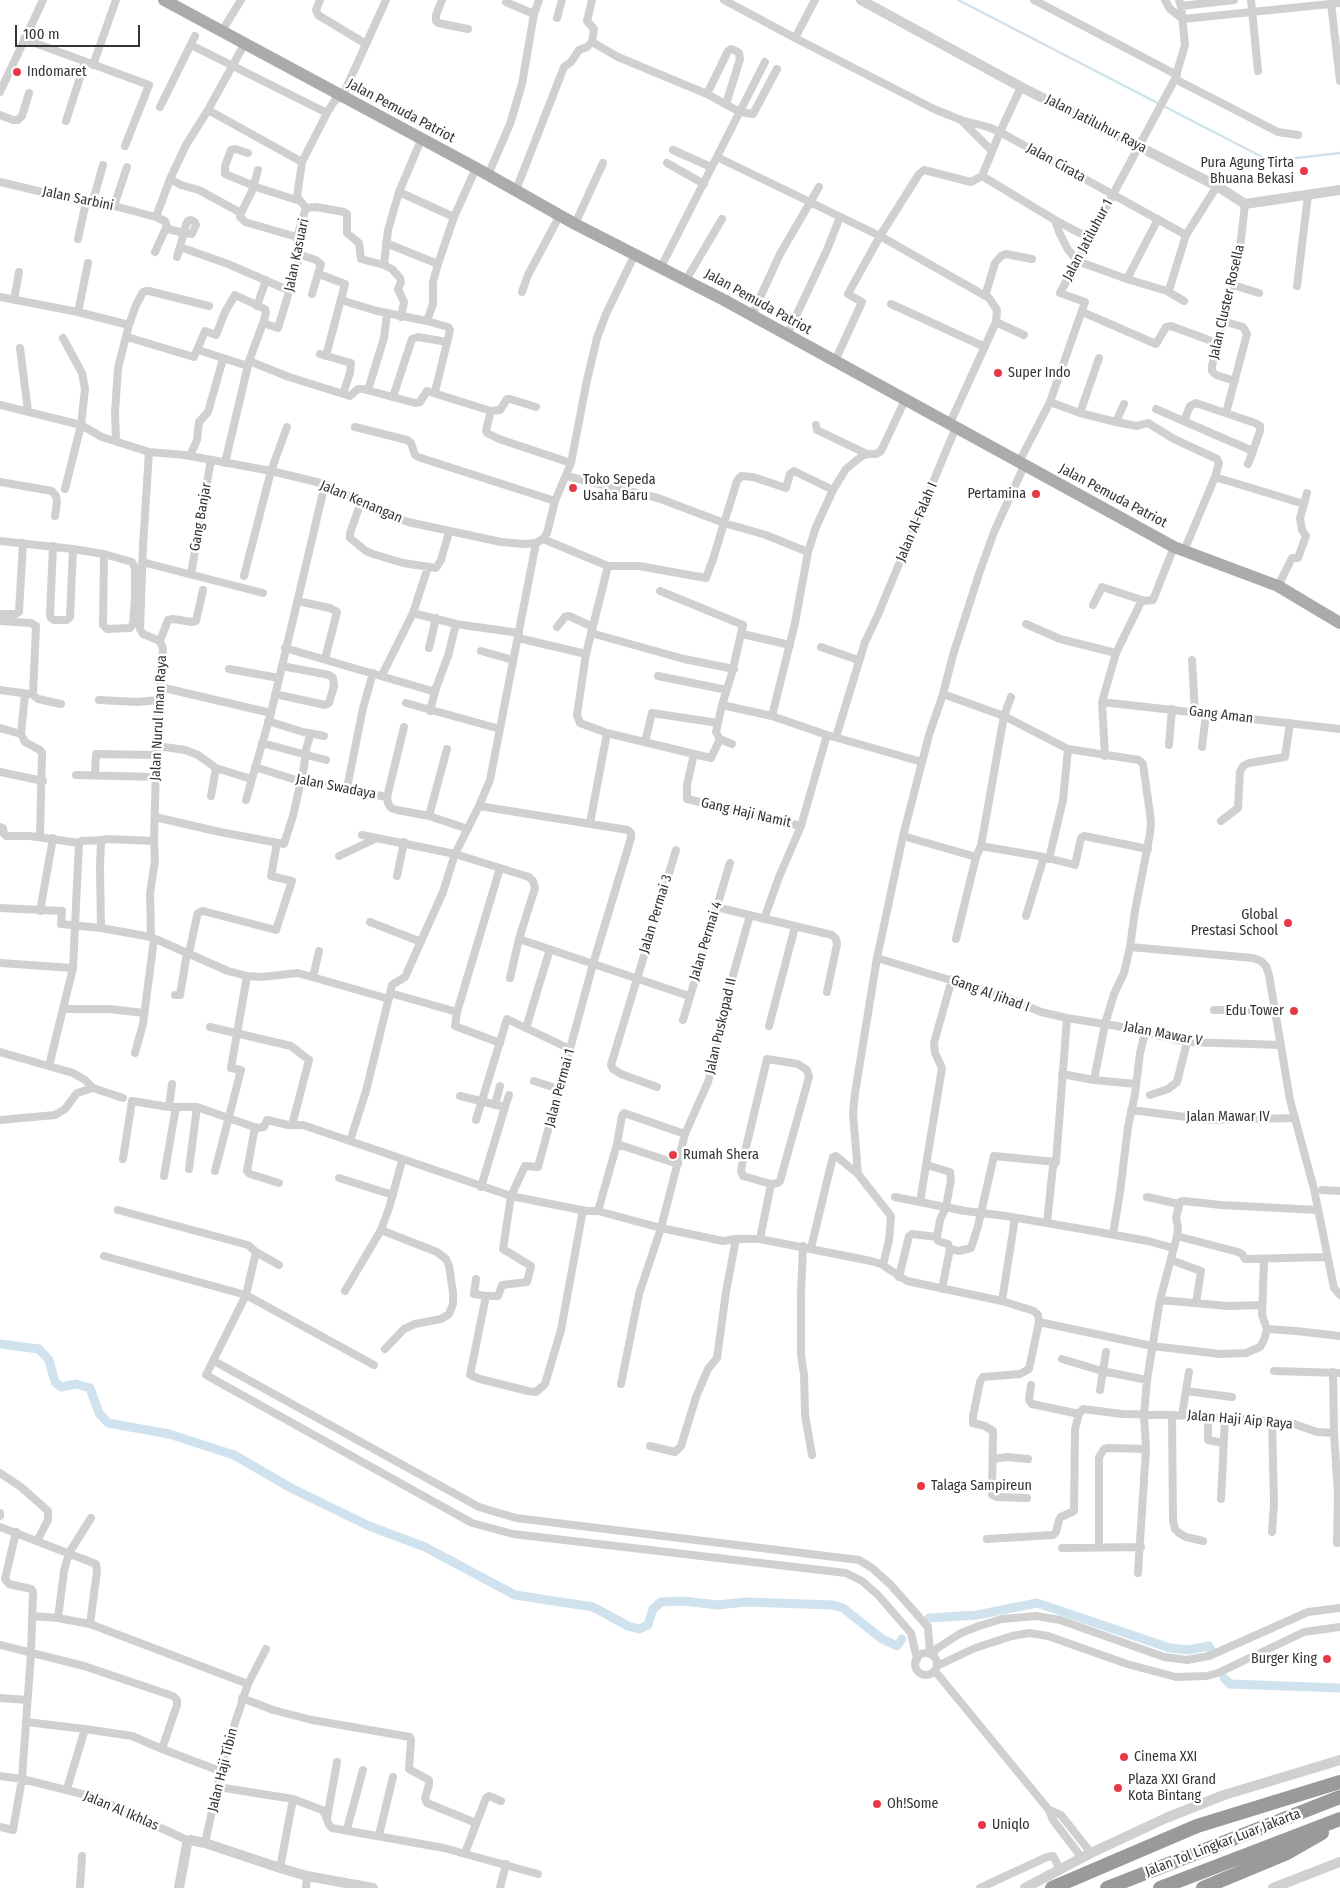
<!DOCTYPE html>
<style>
body{margin:0}
#map{position:relative;width:1340px;height:1888px;overflow:hidden;background:#fff;font-family:"Fira Sans Condensed",sans-serif}
canvas{display:block}
.scale{position:absolute;left:15px;top:25px;width:125px;height:22px;box-sizing:border-box;border:2px solid #333;border-top:0;padding-left:6px;font-size:15px;line-height:18px;white-space:nowrap;color:#333;-webkit-text-stroke:4px #fff;paint-order:stroke}
</style>
<div id="map">
<canvas width="1340" height="1888"></canvas>
<div class="scale">100 m</div>
</div>
<script>
const ctx = document.querySelector('canvas').getContext('2d');
ctx.lineJoin = 'round';
const toPath = rows => new Path2D(rows.map(r => 'M' + r).join(''));
function stroke(path, color, width, dash) { ctx.strokeStyle = color; ctx.lineWidth = width; ctx.lineCap = dash ? 'butt' : 'round'; ctx.setLineDash(dash || []); ctx.stroke(path); }
function write(font, color, halo, rows, align = 'center') {
  ctx.font = font + ' "Fira Sans Condensed",sans-serif'; ctx.lineWidth = 5; ctx.setLineDash([]); ctx.textBaseline = 'middle'; ctx.strokeStyle = halo; ctx.fillStyle = color; for (const [text, x, y, turn = 0] of rows) {
    ctx.save(); ctx.translate(x, y); ctx.rotate((+turn || 0) * Math.PI / 180); ctx.textAlign = isNaN(turn) ? turn : align; if (halo) ctx.strokeText(text, 0, 0); ctx.fillText(text, 0, 0); ctx.restore();
  }
}
stroke(toPath([
 [958,0,1270,161,1340,153]
]), '#cfe2ee', 2.5);
stroke(toPath([
 [0,1344,39,1349,49,1360,55,1382,61,1387,76,1384,90,1388,99,1413,108,1423,169,1434,234,1455,291,1488,369,1526,425,1547,515,1595,593,1607,628,1626,639,1629,648,1625,653,1609,661,1602,683,1601,718,1605,745,1602,833,1605,843,1608,882,1639,897,1646,902,1639],
 [929,1618,977,1615,1037,1603,1170,1648,1188,1650,1209,1646,1211,1650],
 [1224,1678,1230,1684,1340,1688]
]), '#cfe2ee', 9);
stroke(toPath([
 [320,0,316,10,318,15,366,44],
 [442,0,436,15,436,21,438,23,468,29],
 [724,0,795,38,934,109,961,120,988,127,1000,132,1186,235,1170,287,1167,291],
 [1034,0,1177,75],
 [1165,0,1170,9,1183,19,1340,3],
 [1179,0,1181,6,1234,0],
 [1251,0,1258,71],
 [1331,3,1340,81],
 [534,14,539,0],
 [557,18,562,0],
 [222,31,241,0],
 [795,38,815,0],
 [24,39,149,85,125,146],
 [592,42,618,57,707,94,740,112,753,114,777,69],
 [245,43,208,110,186,145,170,179,181,185,199,190,241,213,240,217,245,222,297,237],
 [191,45,327,113],
 [93,65,116,0],
 [1175,79,1278,132,1298,135],
 [0,92,43,0],
 [707,94,728,51,731,49,734,50,739,53,740,59,726,104],
 [160,107,195,36],
 [208,110,302,162],
 [0,115,13,120,18,120,22,116,29,93],
 [961,120,992,151],
 [66,121,85,62],
 [673,150,711,167],
 [248,153,235,149,231,150,225,166,225,174,259,188,300,201],
 [717,157,880,236,989,298,997,310,996,322,950,423],
 [667,163,704,184],
 [488,175,510,124,522,84,534,14,506,2],
 [982,176,1055,220,1089,238],
 [170,179,156,217,165,221,168,229,184,233,192,234,196,225,195,222,191,220,188,221,186,224,184,233,177,257],
 [0,182,92,204,114,206,156,217],
 [516,190,564,67,571,62,579,50,587,47,592,42,594,29,587,21,592,0],
 [399,192,454,217],
 [92,204,103,165],
 [114,206,127,167],
 [306,208,316,207,344,212,347,214,347,233,359,243,361,259,384,265,388,230,399,192,421,140],
 [241,213,252,191,258,170],
 [1158,219,1127,279,1167,291,1184,301],
 [1055,220,1059,232,1067,248,1077,261,1127,279],
 [575,224,603,163],
 [1186,235,1217,186],
 [78,239,86,202],
 [386,243,438,264],
 [180,247,228,264,290,291],
 [155,252,166,228],
 [298,254,316,260,321,264,312,294],
 [384,265,392,269,400,278,401,282,398,289,404,302,401,317],
 [661,267,765,62],
 [319,274,345,284,326,356],
 [686,280,722,219],
 [1233,285,1259,293],
 [1297,286,1308,195],
 [522,292,528,275,560,215],
 [985,296,995,263,1001,256,1006,254,1032,259],
 [0,297,78,312,129,325,118,368,115,413,116,441],
 [14,300,19,272],
 [341,300,377,311,427,321,448,327,450,330,435,392],
 [891,304,985,347],
 [257,306,266,280],
 [78,312,88,263],
 [1087,314,1156,344,1166,327,1171,326,1217,343],
 [752,315,780,254,819,187],
 [427,321,433,304,433,282,438,264,454,217,476,168],
 [1223,321,1243,327,1247,334,1226,413],
 [996,322,1024,335],
 [129,325,136,305,143,292,146,291,149,291,209,306],
 [787,335,827,250,840,217],
 [127,337,194,357,205,331,216,335,225,312,235,295,265,309,266,313,263,323],
 [63,338,82,373,85,389,81,425,65,489],
 [20,348,28,411],
 [198,350,248,366],
 [320,354,351,363,350,373,343,394],
 [249,361,289,377,350,396,358,389,363,389,415,403,420,402,427,391,491,411,500,410,507,399,510,399,536,407],
 [835,361,862,302,848,294,880,236,919,174,924,170,971,182,982,176,1000,132,1021,87],
 [1235,381,1216,375,1212,371,1212,366,1240,249,1245,204],
 [368,390,384,338,387,314],
 [393,397,412,339,418,337,447,342],
 [1050,402,1080,413,1116,422,1137,426,1148,423,1174,439,1217,459,1219,463,1215,477,1184,551],
 [0,405,81,425,102,437,149,452,185,455,271,471,325,484,381,512,408,522,501,542,524,544,536,543,543,539],
 [1156,409,1172,416,1218,436,1253,451,1260,431,1260,426,1255,423,1196,403,1190,406,1184,421],
 [491,411,486,430,487,433,499,439,571,463],
 [1080,413,1099,358],
 [1116,422,1124,404],
 [816,425,817,430,867,454],
 [355,427,407,440,411,443,415,455,418,457,555,501],
 [149,452,143,545,140,629,143,634,160,641,163,649,157,729,154,841,155,860,150,894,151,937],
 [190,456,197,440,199,422,208,412,223,359],
 [1019,462,1050,402,1085,302,1060,293,1175,79,1185,45,1181,6],
 [225,463,249,361,263,323,278,328,298,263,297,237,306,208,297,197,302,162,327,113,335,100,342,97,386,0],
 [1248,464,1253,451],
 [566,476,658,498,724,523,766,535,808,552],
 [1215,477,1304,504],
 [0,482,52,491,56,496,57,502,55,516],
 [361,502,350,533,350,538,366,551,373,554,403,563,436,568,441,560,449,532],
 [543,539,608,566,586,654,577,715,580,723,607,733,694,754,687,785,687,799,801,826],
 [543,539,547,533,555,501,571,463,587,380,597,338,606,314,635,254],
 [0,541,73,549,104,554,132,562,135,568,135,597,133,624,130,628,107,629,103,625,104,554],
 [53,546,50,614,51,618,54,620,67,620,70,617,73,549],
 [142,562,263,593],
 [608,566,639,566,706,578,713,559,737,481,741,476,753,477,786,488,790,474,794,471,833,490],
 [191,574,211,460],
 [244,576,271,471,287,427],
 [1278,586,1292,558,1298,558,1306,536,1302,530,1300,518,1307,493],
 [660,591,743,625,732,673,722,705,716,732,720,739,732,744],
 [297,601,330,608,337,612,325,659],
 [1142,601,1153,600,1174,547],
 [1093,605,1102,587,1142,600,1116,653],
 [413,613,428,567],
 [0,614,16,614,19,612,23,543],
 [0,621,31,623,36,626,33,695,38,699,61,704],
 [1026,624,1060,639,1116,653,1102,702,1105,756],
 [557,627,565,617,569,616,593,627],
 [591,633,684,659,734,669],
 [742,634,790,645],
 [518,638,586,654],
 [160,641,168,620,173,619,192,622,196,621,203,590],
 [821,647,858,660],
 [285,648,432,691,436,688,448,656,456,624],
 [429,648,436,618],
 [481,651,513,660],
 [1192,660,1195,713],
 [229,669,279,678],
 [382,675,413,613,456,624,519,633],
 [658,676,727,690],
 [160,687,271,713],
 [0,690,29,694],
 [275,694,325,705,329,703,334,686,333,678,329,675,282,666],
 [943,694,1004,716,1068,749,1139,760,1143,764,1151,821,1150,834,1135,911,1130,947,1124,973,1114,994,1105,1024,1094,1080],
 [99,700,137,702,159,700],
 [1102,702,1340,729],
 [406,703,500,729],
 [722,705,772,716,827,735,922,762],
 [430,711,436,688],
 [772,716,795,623,808,552,816,527,833,490,846,469,862,456,867,454,876,454,881,451,905,400],
 [268,721,303,732,324,736],
 [404,727,387,797,388,803,391,808,397,810,429,816,468,829],
 [0,728,21,734,25,742,40,750,42,753,40,837],
 [21,734,25,694],
 [836,737,865,642,877,617,956,427],
 [645,742,652,713,718,723],
 [262,743,326,760],
 [1169,745,1172,709],
 [157,746,185,750,198,755,216,768,251,779],
 [1202,747,1206,714],
 [694,754,711,758,720,739],
 [255,767,296,780,387,797],
 [0,772,43,781],
 [95,774,96,754,157,755],
 [76,775,156,777],
 [347,788,363,708,373,673],
 [211,796,216,768],
 [246,800,271,713,325,484],
 [479,806,628,830,631,833,631,838,593,964,538,1167,525,1166,511,1196,503,1249,531,1266,527,1282,502,1285,498,1296,486,1296,470,1375,480,1379,528,1391,536,1392,545,1384,561,1330,583,1210],
 [429,816,447,749],
 [155,817,220,832,284,844,293,816,304,767,306,749,311,733],
 [1221,821,1238,808,1240,772,1243,766,1249,763,1285,757,1290,723],
 [590,823,607,733],
 [0,827,3,828,4,834,6,836,30,836,79,843],
 [362,835,455,854,529,877,533,881,535,888,519,939,510,978],
 [903,836,976,857],
 [981,846,1044,857,1075,865,1081,838,1084,836,1148,849],
 [339,856,377,838],
 [1049,859,1063,800,1068,749],
 [397,876,404,842],
 [716,907,832,935,836,939,837,944,827,992],
 [0,908,62,911,61,924,101,928,151,937,228,971,247,976,262,977,298,973,389,999],
 [40,911,53,838],
 [1026,916,1044,857],
 [764,919,779,877,801,826,827,735],
 [370,922,421,942],
 [101,928,100,866,101,842,106,839,154,841],
 [519,939,689,996],
 [956,939,976,857,981,846,1004,716,1011,697],
 [1130,947,1253,958,1261,961,1266,966,1269,975,1290,1100,1314,1189,1334,1288,1340,1295],
 [189,953,197,916,198,913,203,911,276,930,292,881,271,876,277,843],
 [877,958,1003,996,1041,1012,1067,1018,1117,1026,1187,1042,1281,1045],
 [0,963,73,968],
 [313,977,319,951],
 [390,993,457,1012,455,1026,500,1043],
 [175,995,180,995,187,953],
 [64,1009,109,1009,144,1013],
 [1214,1010,1275,1010],
 [457,1012,500,868],
 [683,1020,730,863],
 [769,1026,795,927],
 [210,1027,291,1046,309,1060,292,1125],
 [526,1028,550,949],
 [0,1052,73,1073,85,1080,93,1088,123,1098],
 [135,1053,143,1024,154,939],
 [49,1066,73,968,79,843,81,841,103,840],
 [1062,1074,1094,1080,1136,1084],
 [534,1081,559,1089],
 [657,1087,621,1074,613,1069,611,1065,676,850],
 [1150,1095,1168,1089,1177,1082,1187,1042],
 [460,1096,505,1107,481,1187],
 [495,1105,500,1086],
 [169,1107,172,1084],
 [505,1107,509,1095],
 [1131,1110,1210,1120,1295,1118],
 [0,1120,55,1115,65,1109,77,1093,93,1088],
 [476,1120,507,1019,570,1049],
 [255,1127,247,1171,250,1174,279,1183],
 [350,1141,366,1091,392,985,405,977,443,892,455,854,479,806,490,780,536,543],
 [617,1144,678,1164],
 [123,1159,132,1101,169,1107,197,1107,257,1128,264,1127,267,1120,288,1125,303,1125,511,1196,586,1211,598,1211,661,1228,723,1241,736,1239,760,1239,871,1261,881,1264,907,1281,1002,1301,1034,1311,1038,1315,1039,1322,1152,1346,1220,1354,1246,1353,1260,1347,1264,1340,1267,1329,1262,1315,1264,1260],
 [927,1165,950,1172,951,1180,946,1207,940,1220,937,1237],
 [189,1169,197,1107],
 [215,1171,241,1070,231,1068,247,976],
 [858,1174,853,1114,855,1093,877,958,903,836,929,735,943,694,953,655,979,574,994,532,1024,466],
 [164,1176,176,1107],
 [339,1178,393,1195],
 [1322,1190,1340,1191],
 [895,1197,965,1211,1006,1216,1093,1231,1148,1241,1173,1248],
 [1147,1197,1179,1204],
 [920,1202,942,1068,935,1053,934,1043,952,979],
 [118,1210,248,1245,256,1252,279,1265],
 [598,1211,617,1144,622,1116,624,1113,685,1134],
 [1047,1223,1053,1166,1056,1162,1067,1018],
 [381,1230,437,1252,446,1259,449,1266,453,1292,453,1304,449,1314,441,1319,415,1324,404,1329,385,1349],
 [1113,1234,1120,1192,1128,1127,1135,1094,1140,1053,1145,1033],
 [1177,1236,1238,1252,1242,1254,1245,1259,1327,1257],
 [760,1239,771,1184,743,1176,741,1171,743,1160,767,1059,798,1064,807,1070,809,1077,780,1181,778,1183,771,1184],
 [803,1246,801,1294,801,1355,804,1375,805,1415,812,1455],
 [811,1248,828,1177,833,1157,836,1156,858,1174,891,1216,889,1240,883,1265],
 [950,1249,959,1251,971,1248,978,1226,994,1156,1056,1162],
 [256,1252,246,1295,206,1375,472,1523,513,1534,846,1573,862,1581,878,1595,911,1633,917,1659],
 [104,1256,246,1295,374,1365],
 [1171,1260,1201,1271,1196,1303],
 [899,1277,909,1236,912,1234,937,1237,938,1241,948,1244,950,1249,942,1289],
 [476,1279,474,1294,486,1296],
 [345,1291,381,1230,389,1208,402,1161],
 [1160,1300,1228,1306,1262,1305],
 [1002,1301,1015,1218],
 [1267,1329,1296,1331,1340,1336],
 [1062,1359,1102,1371,1147,1380],
 [214,1361,479,1507,516,1518,859,1560,872,1568,890,1584,928,1627,930,1654],
 [1274,1371,1340,1373],
 [1333,1372,1334,1433,1338,1494,1337,1543],
 [621,1384,639,1294,661,1228,685,1134,708,1082,712,1068,730,986,750,915],
 [1031,1385,1029,1400,1032,1404,1079,1414],
 [1100,1390,1106,1352],
 [1186,1391,1232,1397],
 [1172,1415,1173,1521,1175,1529,1179,1533,1186,1537,1203,1541],
 [1182,1415,1189,1372],
 [1208,1416,1208,1440,1223,1443],
 [650,1446,675,1452,681,1446,696,1397,708,1369,717,1358,726,1292,736,1239],
 [993,1459,1007,1457,1028,1459],
 [0,1473,21,1487,48,1511,48,1520,37,1541],
 [1027,1498,997,1497,992,1495,993,1431,985,1426,973,1423,973,1416,980,1382,983,1377,1020,1374,1029,1369,1039,1322],
 [1221,1499,1225,1417],
 [0,1513,0,1516],
 [0,1527,96,1564,97,1571,90,1624],
 [1272,1532,1274,1504,1272,1421],
 [987,1539,1053,1535,1056,1532,1059,1520,1061,1517,1074,1511,1075,1429,1079,1414,1083,1409,1122,1414,1172,1415,1272,1421,1294,1424,1317,1432,1334,1433],
 [1062,1548,1141,1547],
 [1099,1548,1099,1457,1104,1449,1108,1448,1146,1449],
 [1138,1573,1146,1449,1144,1415,1147,1380,1160,1300,1177,1236,1178,1227,1176,1218,1180,1202,1184,1201,1221,1205,1318,1210],
 [33,1616,58,1618,90,1624,248,1684,224,1756,205,1843],
 [58,1618,64,1571,69,1553,91,1518],
 [0,1645,84,1666,173,1696,177,1700,177,1705,162,1749,220,1771],
 '915 1664a11 11 0 1 1 22 0a11 11 0 1 1-22 0Z',
 [932,1655,936,1649,961,1633,979,1626,1002,1619,1036,1616,1060,1620,1164,1657,1187,1660,1209,1656,1308,1612,1340,1608],
 [937,1666,975,1648,1012,1636,1029,1633,1048,1636,1127,1664,1176,1677,1207,1676,1218,1673,1304,1632,1340,1627],
 [935,1671,1049,1810,1053,1820,1082,1858],
 [248,1684,266,1649],
 [0,1698,27,1700],
 [242,1698,273,1710,312,1720,410,1737,411,1740,409,1769,429,1780,429,1785,425,1798,427,1803,476,1823],
 [26,1722,85,1729,132,1736,162,1749],
 [0,1776,22,1779,94,1797,189,1841],
 [218,1787,293,1799,322,1810,325,1814,329,1825,332,1828,444,1848,538,1874],
 [67,1789,85,1729],
 [1049,1810,1061,1815,1091,1853],
 [327,1818,337,1762],
 [0,1827,13,1830,22,1779,31,1653,33,1592,31,1589,9,1584,5,1579,16,1532],
 [347,1829,363,1770],
 [379,1835,393,1777],
 [465,1853,486,1798,489,1796,501,1801],
 [280,1868,293,1799],
 [80,1888,82,1856],
 [306,1888,307,1876],
 [500,1888,506,1864],
 [980,1888,1047,1857,1053,1856,1060,1869]
]), '#d0d0d0', 8);
stroke(toPath([
 [861,0,1021,87,1217,186,1245,204,1340,190],
 [179,1888,187,1844,190,1840,205,1843,280,1868,307,1876,373,1888],
 [1025,1888,1091,1853,1166,1818,1224,1795,1340,1760],
 [1273,1888,1340,1862]
]), '#d0d0d0', 10);
stroke(toPath([
 [164,0,476,168,575,224,724,300,1174,547,1278,586,1340,623]
]), '#ababab', 12);
stroke(toPath([
 [1052,1888,1197,1826,1340,1782],
 [1107,1888,1340,1797],
 [1160,1888,1340,1819],
 [1203,1888,1287,1853,1322,1833]
]), '#9a9a9a', 14);
for (const [x, y, r, color] of [
 [17,72,5,"#e63946"],
 [1304,171,5,"#e63946"],
 [998,373,5,"#e63946"],
 [573,488,5,"#e63946"],
 [1036,494,5,"#e63946"],
 [1288,923,5,"#e63946"],
 [1294,1011,5,"#e63946"],
 [673,1155,5,"#e63946"],
 [921,1486,5,"#e63946"],
 [1327,1659,5,"#e63946"],
 [1124,1757,5,"#e63946"],
 [1118,1788,5,"#e63946"],
 [877,1804,5,"#e63946"],
 [982,1825,5,"#e63946"]
]) { const dot = new Path2D(); dot.arc(x, y, r, 0, 2 * Math.PI); ctx.fillStyle = color; ctx.fill(dot); stroke(dot, '#fff', 2); }
write('14px', '#333', '#fff', [
 ["Indomaret",27,72],
 ["Pura Agung Tirta",1294,163,"right"],
 ["Bhuana Bekasi",1294,179,"right"],
 ["Super Indo",1008,373],
 ["Toko Sepeda",583,480],
 ["Usaha Baru",583,496],
 ["Pertamina",1026,494,"right"],
 ["Global",1278,915,"right"],
 ["Prestasi School",1278,931,"right"],
 ["Edu Tower",1284,1011,"right"],
 ["Rumah Shera",683,1155],
 ["Talaga Sampireun",931,1486],
 ["Burger King",1317,1659,"right"],
 ["Cinema XXI",1134,1757],
 ["Plaza XXI Grand",1128,1780],
 ["Kota Bintang",1128,1796],
 ["Oh!Some",887,1804],
 ["Uniqlo",992,1825]
], 'left');
write('14px', '#333', '#fff', [
 ["Jalan Pemuda Patriot",401,111,28],
 ["Jalan Jatiluhur Raya",1096,124,27],
 ["Jalan Cirata",1056,163,29],
 ["Jalan Sarbini",78,199,12],
 ["Jalan Jatiluhur 1",1088,240,-62],
 ["Jalan Kasuari",297,255,-78],
 ["Jalan Pemuda Patriot",758,302,29],
 ["Jalan Cluster Rosella",1227,302,-77],
 ["Jalan Pemuda Patriot",1113,496,28],
 ["Jalan Kenangan",361,502,23],
 ["Gang Banjar",201,517,-80],
 ["Jalan Al-Falah I",917,522,-67],
 ["Gang Aman",1221,715,7],
 ["Jalan Nurul Iman Raya",159,718,-87],
 ["Jalan Swadaya",336,787,11],
 ["Gang Haji Namit",746,813,13],
 ["Jalan Permai 3",656,914,-73],
 ["Jalan Permai 4",706,941,-73],
 ["Gang Al Jihad I",990,994,20],
 ["Jalan Puskopad II",721,1026,-77],
 ["Jalan Mawar V",1163,1034,11],
 ["Jalan Permai 1",560,1088,-75],
 ["Jalan Mawar IV",1228,1117],
 ["Jalan Haji Aip Raya",1240,1420,5],
 ["Jalan Haji Tibin",223,1770,-76],
 ["Jalan Al Ikhlas",121,1811,23],
 ["Jalan Tol Lingkar Luar Jakarta",1223,1843,-21]
]);
</script>
